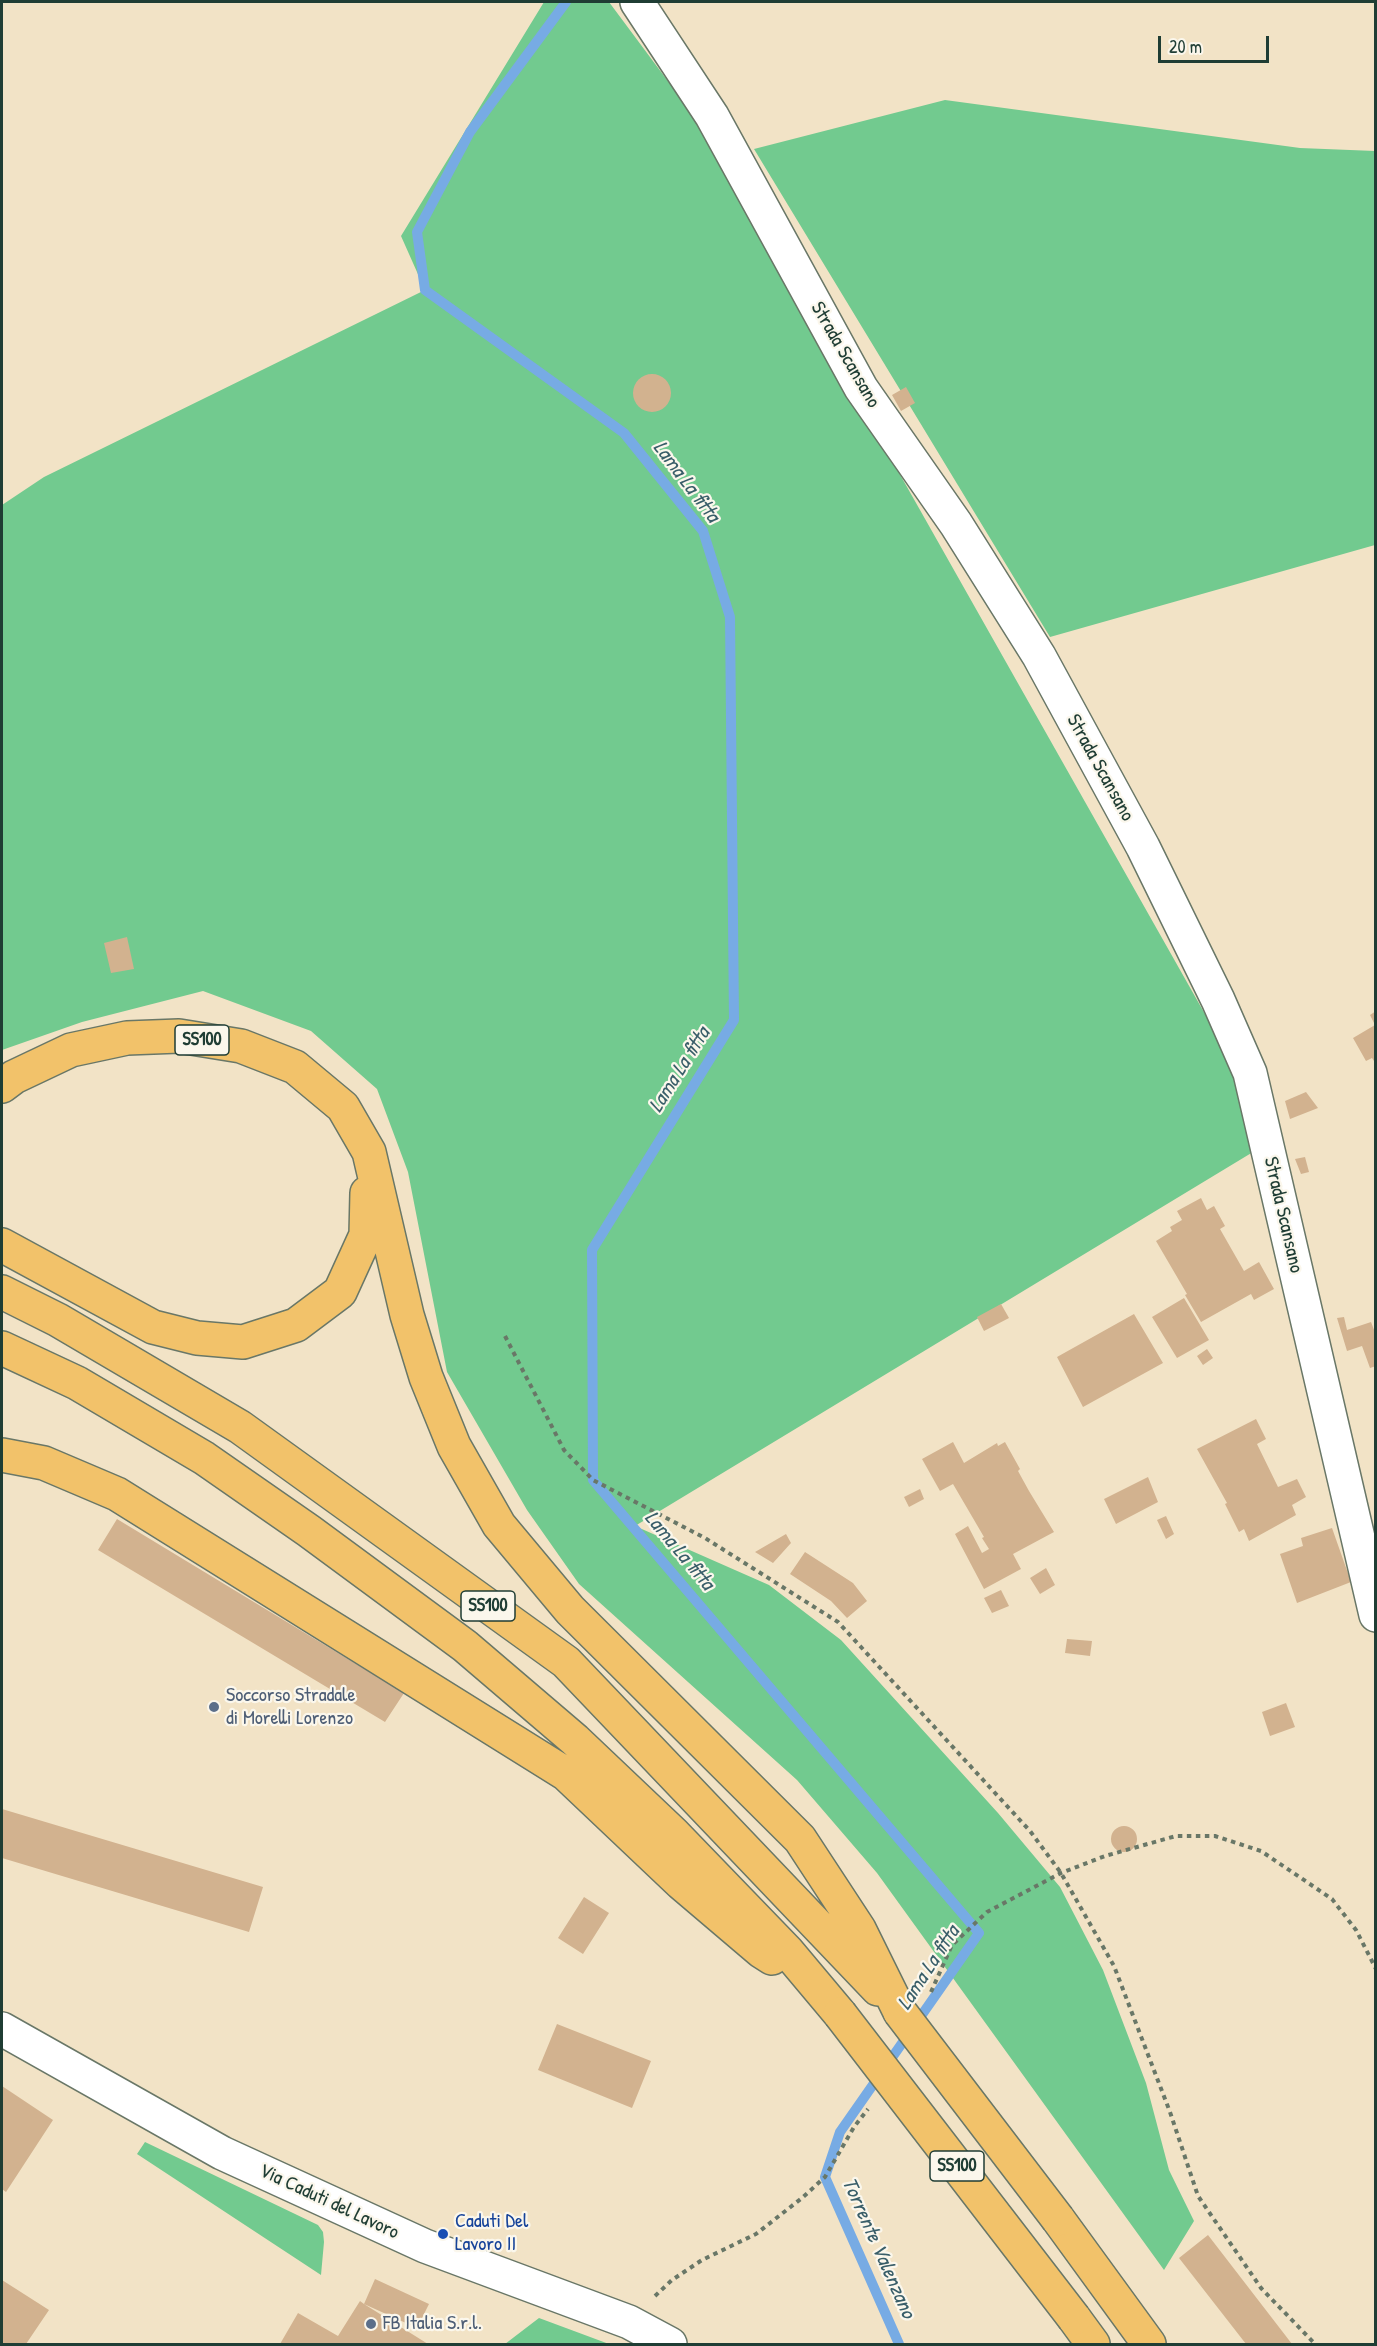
<!DOCTYPE html>
<style>
body{margin:0}
#map{position:relative;width:1377px;height:2346px;overflow:hidden;background:#f2e3c6;font-family:"Patrick Hand",sans-serif}
canvas{display:block}
.frame{position:absolute;inset:0;border:3px solid #1f3d34;pointer-events:none}
.scale{position:absolute;left:1158px;top:36px;width:111px;height:27px;box-sizing:border-box;border:3px solid #1f3d34;border-top:0;padding-left:8px;font-size:18px;line-height:21px;white-space:nowrap;color:#1f3d34;-webkit-text-stroke:4px #fbf7ec;paint-order:stroke}
</style>
<div id="map">
<canvas width="1377" height="2346"></canvas>
<div class="frame"></div>
<div class="scale">20 m</div>
</div>
<script>
const ctx = document.querySelector('canvas').getContext('2d');
ctx.lineJoin = 'round';
function paint(path, color) { ctx.fillStyle = color; ctx.fill(path, 'evenodd'); }
const toPath = rows => new Path2D(rows.map(r => 'M' + r).join(''));
function stroke(path, color, width, dash) { ctx.strokeStyle = color; ctx.lineWidth = width; ctx.lineCap = dash ? 'butt' : 'round'; ctx.setLineDash(dash || []); ctx.stroke(path); }
function write(font, color, halo, rows, align = 'center') {
  ctx.font = font + ' "Patrick Hand",sans-serif'; ctx.lineWidth = 4.5; ctx.setLineDash([]); ctx.textBaseline = 'middle'; ctx.strokeStyle = halo; ctx.fillStyle = color; for (const [text, x, y, turn = 0] of rows) {
    ctx.save(); ctx.translate(x, y); ctx.rotate((+turn || 0) * Math.PI / 180); ctx.textAlign = isNaN(turn) ? turn : align; if (halo) ctx.strokeText(text, 0, 0); ctx.fillText(text, 0, 0); ctx.restore();
  }
}
paint(toPath([
 [544,2,609,2,708,135,1240,1076,1253,1152,635,1526,769,1585,841,1640,998,1813,1060,1887,1103,1970,1146,2083,1169,2170,1194,2221,1164,2270,877,1873,797,1780,579,1584,527,1510,447,1372,408,1172,377,1089,311,1031,203,991,82,1022,2,1050,2,505,44,477,425,290,401,236],
 [945,100,1300,148,1375,151,1375,545,1050,637,754,149],
 [145,2142,318,2225,323,2232,324,2242,321,2275,137,2154],
 [539,2318,609,2344,505,2344]
]), '#72ca8f');
stroke(toPath([
 [566,2,470,132,417,232,425,290,624,433,703,531,730,617,734,1020,592,1250,593,1480,979,1933,840,2132,825,2177,899,2344]
]), '#77abe4', 10);
paint(toPath([
 '633 393a19 19 0 1 1 38 0a19 19 0 1 1-38 0Z',
 [906,387,915,403,901,411,892,395],
 [127,937,134,969,111,973,104,943],
 [1376,1011,1376,1064,1372,1058,1366,1061,1353,1038,1375,1025,1370,1015],
 [1306,1092,1318,1108,1290,1119,1285,1101],
 [1305,1157,1309,1172,1301,1174,1295,1159],
 [1201,1198,1207,1210,1214,1206,1225,1226,1220,1229,1244,1271,1259,1262,1274,1289,1254,1300,1251,1294,1201,1322,1185,1295,1187,1294,1156,1241,1172,1231,1170,1227,1182,1220,1177,1211],
 [1184,1298,1209,1340,1177,1358,1152,1317],
 [1001,1304,1009,1318,984,1331,977,1317],
 [1134,1314,1163,1363,1083,1407,1057,1357],
 [1344,1317,1347,1330,1371,1322,1376,1335,1376,1366,1370,1368,1362,1346,1347,1351,1337,1318],
 [1207,1349,1213,1358,1203,1365,1197,1356],
 [1256,1419,1266,1439,1257,1444,1278,1487,1297,1479,1306,1497,1292,1505,1296,1515,1249,1541,1244,1529,1239,1532,1225,1504,1227,1503,1197,1449],
 [953,1442,964,1463,997,1443,998,1446,1005,1442,1020,1469,1018,1471,1029,1491,1054,1532,1013,1554,1021,1569,984,1589,955,1534,968,1526,982,1553,989,1549,982,1538,984,1537,953,1484,940,1491,922,1459],
 [1148,1477,1158,1502,1116,1524,1104,1499],
 [920,1489,924,1499,909,1507,904,1497],
 [1166,1516,1174,1534,1166,1539,1157,1520],
 [117,1519,404,1693,385,1722,98,1550],
 [1332,1528,1351,1582,1297,1603,1280,1554,1303,1546,1301,1538],
 [786,1534,791,1543,773,1563,755,1552],
 [805,1552,853,1583,867,1601,847,1618,831,1601,790,1574],
 [1046,1568,1055,1585,1040,1594,1030,1578],
 [1001,1590,1009,1606,992,1613,984,1598],
 [1067,1639,1092,1641,1090,1656,1065,1653],
 [1286,1703,1295,1727,1270,1736,1262,1712],
 [2,1809,263,1887,249,1932,2,1858],
 '1111 1839a13 13 0 1 1 26 0a13 13 0 1 1-26 0Z',
 [584,1897,609,1913,583,1954,558,1938],
 [557,2024,651,2061,632,2108,538,2070],
 [2,2086,53,2120,6,2192,2,2189],
 [1208,2235,1292,2344,1246,2344,1179,2258],
 [375,2279,429,2304,417,2328,364,2304,428,2344,280,2344,298,2313,338,2336,360,2301,364,2304],
 [2,2280,49,2310,26,2344,2,2344]
]), '#d2b28f');
const minor = toPath([
 [637,2,712,116,861,388,956,524,1039,656,1143,847,1218,1000,1250,1073,1376,1615],
 [2,2029,222,2153,425,2246,629,2322,670,2344]
]);
const trunk = toPath([
 [2,1086,14,1077,71,1050,127,1038,179,1036,241,1046,295,1067,343,1107,369,1152,407,1315,426,1377,454,1446,499,1525,570,1610,800,1839,859,1929,900,2012],
 [2,1245,153,1327,197,1338,243,1342,296,1325,340,1292,366,1235,367,1193],
 [2,1292,58,1320,240,1427,566,1662,878,1989],
 [2,1348,77,1383,204,1458,309,1531,465,1646,575,1740,673,1833,788,1952,840,2014],
 [2,1455,44,1463,117,1494,566,1774,681,1883,761,1951,772,1958],
 [1058,2219,1149,2344],
 [1074,2318,1093,2344]
]);
stroke(minor, '#697767', 36);
stroke(trunk, '#697767', 36);
stroke(toPath([
 [505,1336,564,1450,593,1480,705,1538,838,1622,1030,1831,1061,1873,1114,1966,1170,2112,1198,2196,1261,2288,1315,2344],
 [931,1992,952,1945,987,1912,1061,1873,1105,1856,1176,1836,1215,1836,1261,1851,1332,1899,1356,1930,1376,1969],
 [655,2296,672,2280,702,2260,756,2234,802,2198,825,2177,854,2127,868,2109]
]), '#697767', 4, [4.5, 4.5]);
stroke(minor, '#fff', 33);
stroke(trunk, '#f2c26a', 33);
const trunkBridge = toPath([
 [900,2012,1058,2219],
 [840,2014,1074,2318]
]);
stroke(trunkBridge, '#697767', 36, []);
stroke(trunkBridge, '#f2c26a', 33);
for (const [x, y, r, color] of [
 [214,1707,6,"#5c6f8a"],
 [443,2234,6,"#1a4fb4"],
 [371,2324,6,"#5c6f8a"]
]) { const dot = new Path2D(); dot.arc(x, y, r, 0, 2 * Math.PI); ctx.fillStyle = color; ctx.fill(dot); stroke(dot, '#fbf7ec', 2); }
for (const [x, y, w] of [
 [202,1040,54],
 [488,1606,54],
 [957,2166,54]
]) { const box = new Path2D(); box.roundRect(x - w / 2, y - 15, w, 30, 4.5); ctx.fillStyle = '#fbf7ec'; ctx.fill(box); stroke(box, '#1f3d34', 1.5); }
write('bold 18px', '#1f3d34', null, [
 ["SS100",202,1040],
 ["SS100",488,1606],
 ["SS100",957,2166]
]);
write('20px', '#1f3d34', '#fbf7ec', [
 ["Strada Scansano",845,355,60],
 ["Strada Scansano",1100,768,61],
 ["Strada Scansano",1283,1215,77],
 ["Via Caduti del Lavoro",329,2202,25]
]);
write('20px', '#4e5e75', '#fbf7ec', [
 ["Soccorso Stradale",226,1696],
 ["di Morelli Lorenzo",226,1719],
 ["FB Italia S.r.l.",383,2324]
], 'left');
write('20px', '#164399', '#fbf7ec', [
 ["Caduti Del",455,2222],
 ["Lavoro II",455,2245]
], 'left');
write('italic 21px', '#395e69', '#fbf7ec', [
 ["Lama La fitta",686,482,53],
 ["Lama La fitta",680,1070,-58],
 ["Lama La fitta",679,1551,50],
 ["Lama La fitta",929,1968,-57],
 ["Torrente Valenzano",878,2248,66]
]);
</script>
